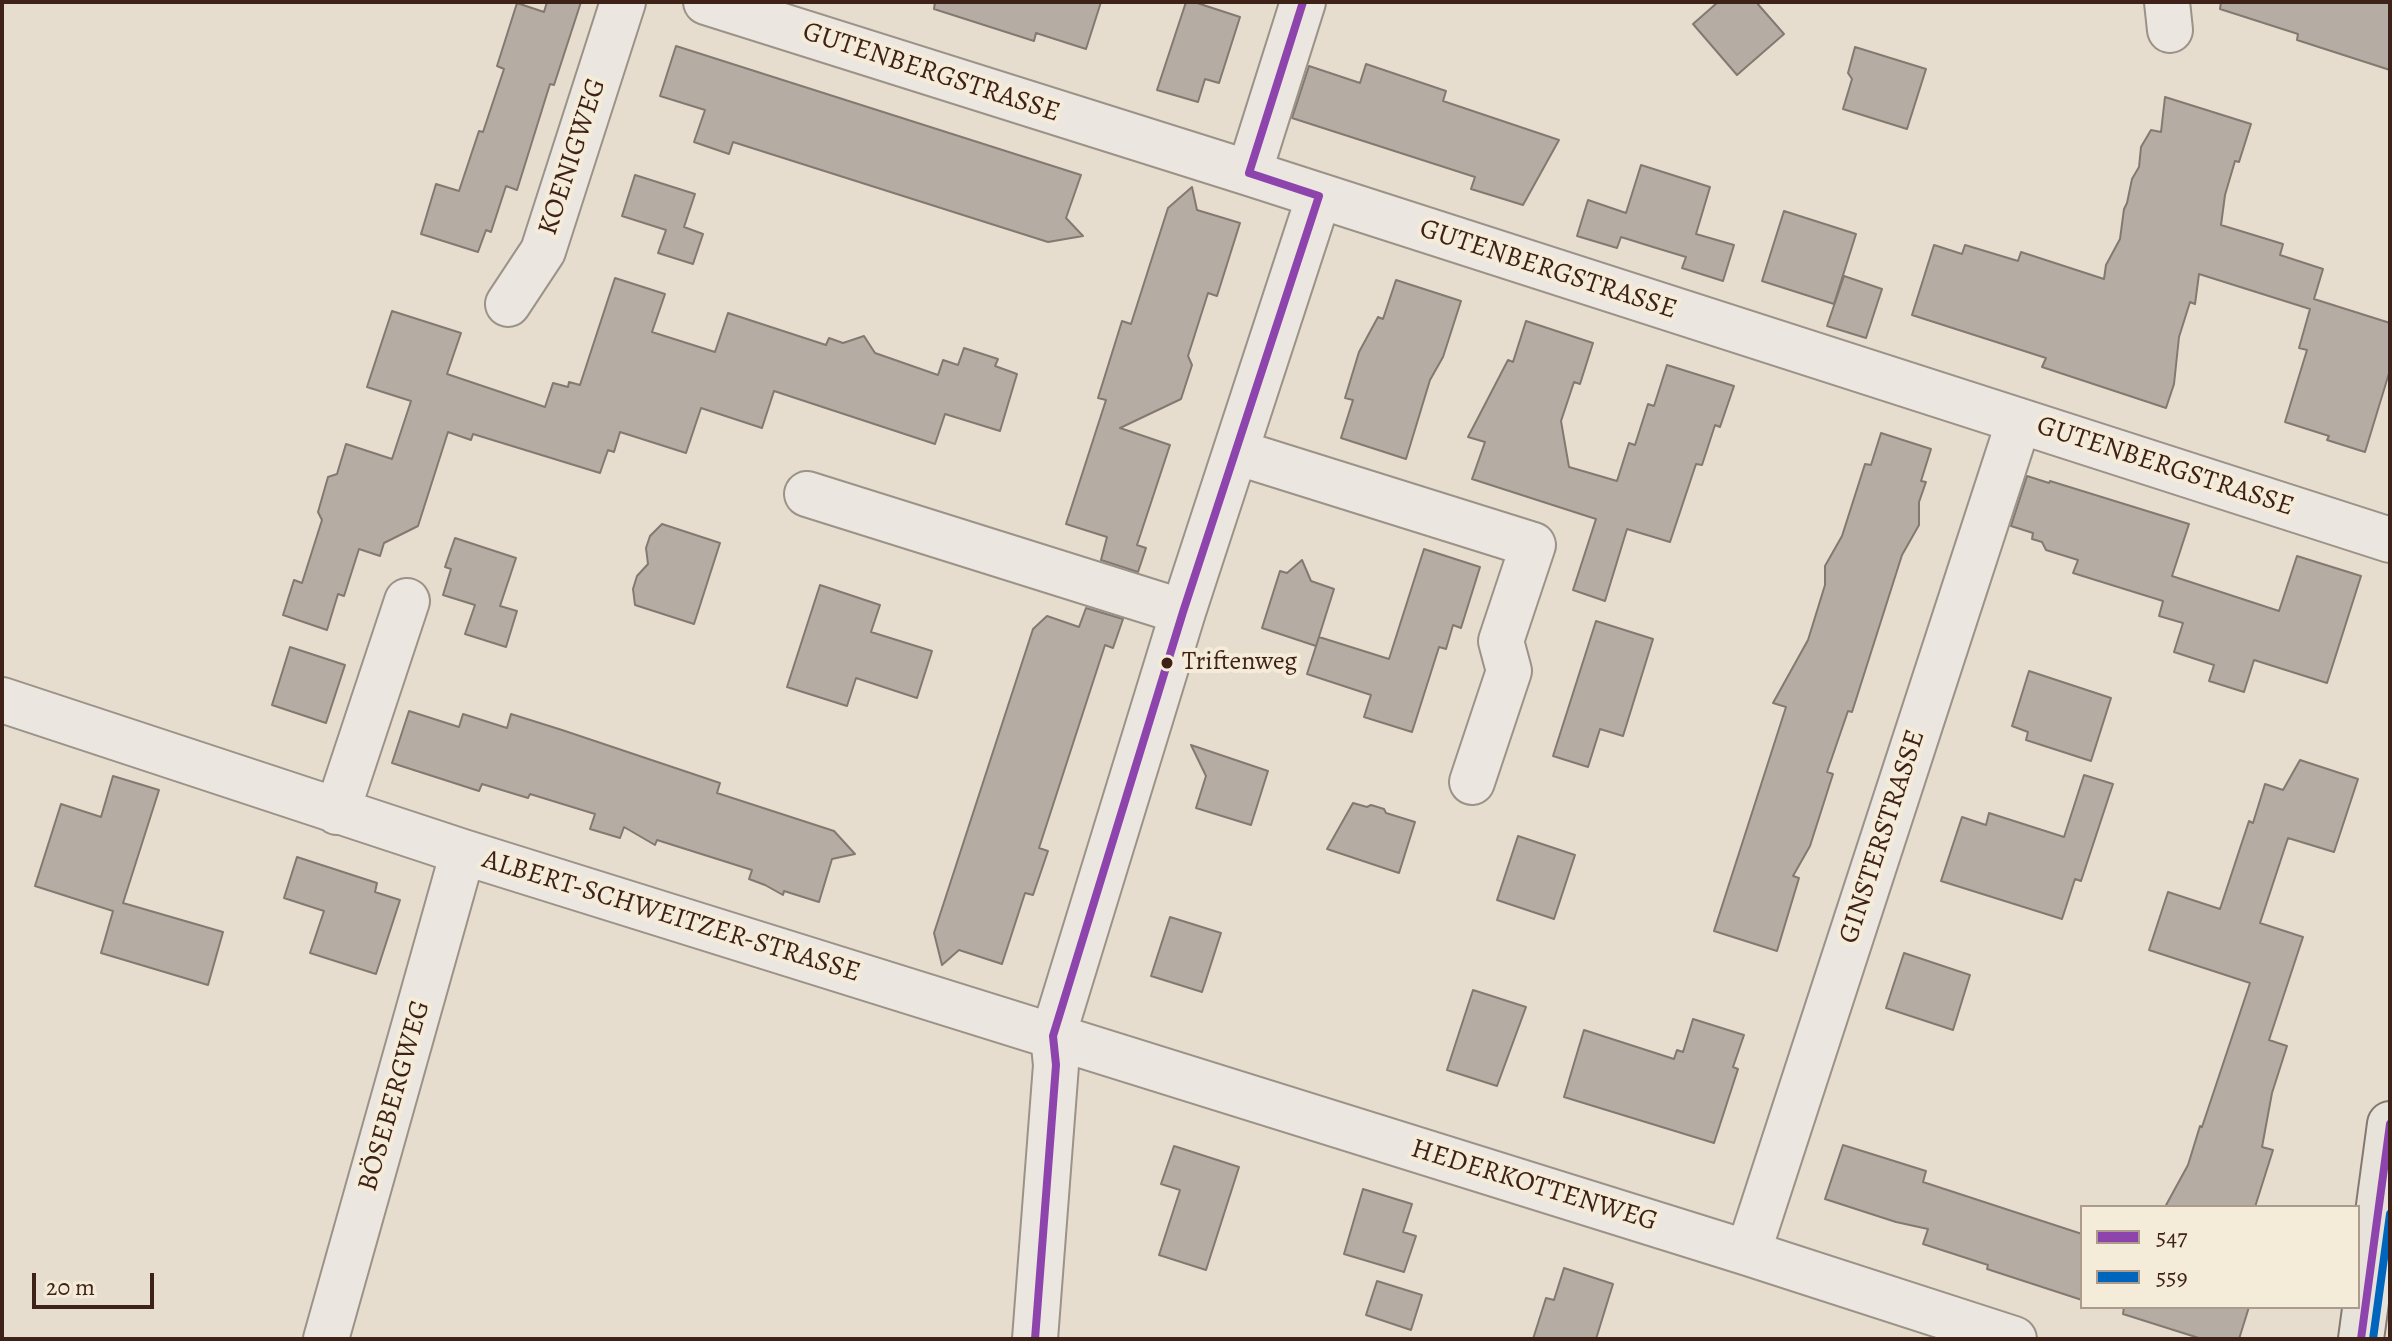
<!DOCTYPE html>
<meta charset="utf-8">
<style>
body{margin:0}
#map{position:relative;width:2392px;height:1341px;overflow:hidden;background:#e6ddce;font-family:Alegreya,serif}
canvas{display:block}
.frame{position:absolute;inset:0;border:4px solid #3f2217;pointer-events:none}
.legend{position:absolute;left:2080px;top:1205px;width:280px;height:104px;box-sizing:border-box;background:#f5ebd9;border:2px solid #ac9b8b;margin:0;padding:10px 14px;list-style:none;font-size:24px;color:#3f2217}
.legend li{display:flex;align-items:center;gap:16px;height:40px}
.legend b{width:40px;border:2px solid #ac9b8b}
.scale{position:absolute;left:32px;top:1273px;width:122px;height:36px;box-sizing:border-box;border:4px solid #3f2217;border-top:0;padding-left:10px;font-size:24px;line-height:28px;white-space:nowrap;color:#3f2217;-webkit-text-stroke:6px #f5ebd9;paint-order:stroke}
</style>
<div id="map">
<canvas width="2392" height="1341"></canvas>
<div class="frame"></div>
<ul class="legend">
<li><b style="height:10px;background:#8e44ad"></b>547</li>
<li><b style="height:10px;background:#0065bd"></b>559</li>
</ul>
<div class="scale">20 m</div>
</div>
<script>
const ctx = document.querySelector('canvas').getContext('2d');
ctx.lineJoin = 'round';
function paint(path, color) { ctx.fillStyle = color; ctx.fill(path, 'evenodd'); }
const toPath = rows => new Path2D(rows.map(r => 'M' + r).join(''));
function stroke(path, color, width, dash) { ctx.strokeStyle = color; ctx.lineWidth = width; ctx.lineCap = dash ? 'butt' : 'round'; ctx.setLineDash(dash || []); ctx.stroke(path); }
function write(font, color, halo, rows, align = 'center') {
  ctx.font = font + ' Alegreya,serif'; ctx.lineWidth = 8; ctx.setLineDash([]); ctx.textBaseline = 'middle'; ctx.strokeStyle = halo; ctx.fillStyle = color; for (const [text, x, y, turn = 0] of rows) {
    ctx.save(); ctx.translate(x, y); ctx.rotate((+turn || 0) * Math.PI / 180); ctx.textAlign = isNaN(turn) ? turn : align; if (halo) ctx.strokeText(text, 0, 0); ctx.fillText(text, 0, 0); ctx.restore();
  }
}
const building = toPath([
 [547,2,581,2,554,85,550,84,517,190,506,186,491,232,486,230,478,252,421,234,436,184,459,191,479,131,483,132,504,69,497,66,517,3,544,12,547,2],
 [935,2,1101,2,1086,49,1036,33,1034,41,934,9,935,2],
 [1186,2,1194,2,1240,17,1219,83,1205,79,1198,102,1157,90,1186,2],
 [1718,2,1756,2,1784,34,1737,75,1693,24,1718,2],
 [2221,2,2390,2,2390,70,2297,40,2298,34,2220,9,2221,2],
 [676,46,1081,175,1066,218,1083,236,1048,242,733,142,729,154,694,142,705,110,660,96,676,46],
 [1855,47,1926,69,1907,129,1843,109,1852,79,1848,73,1855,47],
 [1366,64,1446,91,1443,101,1559,140,1523,205,1471,189,1475,177,1292,118,1309,66,1360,83,1366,64],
 [2165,97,2251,124,2239,162,2235,161,2225,195,2221,225,2283,244,2280,255,2323,269,2314,299,2390,323,2390,370,2365,452,2327,440,2329,436,2285,422,2307,350,2299,348,2310,309,2199,274,2195,304,2190,302,2179,337,2174,384,2166,408,2042,367,2046,358,1912,315,1934,245,1962,254,1965,245,2018,261,2021,252,2104,279,2106,265,2120,239,2124,209,2127,203,2132,179,2139,167,2141,147,2151,130,2161,132,2165,97],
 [1641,165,1710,187,1696,234,1734,245,1723,281,1682,268,1686,257,1653,247,1621,237,1617,248,1577,236,1588,200,1626,213,1641,165],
 [635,175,695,194,684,227,703,234,693,264,658,253,666,230,622,216,635,175],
 [1192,187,1197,210,1240,223,1217,296,1208,293,1188,356,1192,365,1181,399,1120,428,1170,445,1137,545,1146,548,1138,572,1101,560,1107,537,1066,524,1106,400,1098,398,1122,321,1131,324,1168,208,1192,187],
 [1784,211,1856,234,1834,304,1762,281,1784,211],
 [1844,276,1882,289,1866,338,1827,326,1844,276],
 [615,278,665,294,652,332,715,352,728,313,826,345,829,338,843,343,864,336,875,353,938,375,943,360,958,365,964,348,998,359,995,366,1017,374,1000,431,945,414,935,444,774,391,762,428,701,408,686,453,620,432,614,452,608,450,600,473,473,434,471,440,448,432,418,526,384,543,380,556,359,549,344,596,338,594,327,630,283,615,294,580,302,583,322,520,318,512,328,477,337,474,346,444,392,459,411,401,367,387,392,311,461,333,447,374,545,407,553,383,568,387,569,382,580,385,615,278],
 [1396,280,1461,301,1443,357,1430,380,1406,459,1341,438,1353,400,1345,398,1359,352,1378,317,1383,319,1396,280],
 [1526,321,1593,343,1580,384,1574,382,1561,421,1569,467,1617,481,1629,443,1635,445,1648,404,1654,406,1667,365,1734,386,1720,427,1715,425,1702,465,1696,464,1670,542,1627,529,1605,601,1573,590,1596,519,1472,479,1485,442,1468,437,1508,360,1513,362,1526,321],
 [1881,433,1931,449,1921,481,1926,482,1919,502,1919,525,1902,555,1852,712,1848,711,1827,772,1833,774,1810,846,1793,876,1799,878,1777,951,1714,931,1786,707,1773,703,1808,640,1825,585,1825,566,1842,536,1865,464,1871,465,1881,433],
 [2027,476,2049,483,2050,481,2189,524,2172,576,2279,611,2297,556,2361,576,2327,683,2254,660,2244,692,2209,681,2214,665,2174,652,2183,623,2159,616,2163,601,2073,573,2078,560,2046,550,2042,542,2032,539,2033,533,2011,526,2027,476],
 [662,524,720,543,694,624,635,605,633,589,637,576,648,564,646,548,650,536,662,524],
 [455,538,516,558,500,606,517,611,506,647,465,634,475,605,443,595,451,569,445,567,455,538],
 [1424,549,1480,567,1461,628,1453,625,1446,649,1439,647,1412,732,1364,717,1371,695,1307,674,1319,637,1389,659,1424,549],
 [1302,560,1311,581,1334,589,1316,646,1262,628,1280,571,1287,573,1302,560],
 [820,585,880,605,871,632,932,651,917,698,856,678,847,706,787,687,820,585],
 [1086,608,1123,619,1113,648,1105,645,1039,848,1048,851,1033,895,1025,893,1002,964,959,950,942,965,934,933,1033,629,1047,616,1079,627,1086,608],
 [1596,621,1653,639,1623,736,1600,729,1588,767,1553,756,1596,621],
 [290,647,345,665,326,723,272,705,290,647],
 [2029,671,2111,698,2091,761,2026,740,2028,732,2012,726,2029,671],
 [409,711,459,727,463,714,507,728,511,714,562,730,720,783,717,793,834,831,855,854,832,859,819,902,784,891,783,895,765,885,749,879,752,870,657,840,655,845,624,827,620,838,590,829,595,814,530,794,528,798,482,784,479,791,392,763,409,711],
 [1191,745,1268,771,1251,825,1196,808,1206,776,1191,745],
 [2300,760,2358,779,2334,852,2288,838,2260,923,2303,937,2269,1040,2287,1046,2272,1093,2262,1147,2273,1150,2255,1207,2165,1207,2188,1165,2200,1126,2202,1127,2250,983,2149,950,2168,892,2220,909,2249,821,2253,823,2265,784,2283,790,2300,760],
 [2084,775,2113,784,2081,881,2075,879,2062,919,1941,881,1962,817,1986,825,1989,813,2064,837,2084,775],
 [113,776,159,790,123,903,223,932,208,985,101,953,113,911,35,886,61,804,101,817,113,776],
 [1353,803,1367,807,1371,805,1384,809,1386,813,1415,822,1399,873,1327,849,1353,803],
 [1518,836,1575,855,1554,919,1497,900,1518,836],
 [297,857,377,883,375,892,400,900,376,974,310,953,324,911,284,898,297,857],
 [1170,917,1221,933,1202,992,1151,976,1170,917],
 [1904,953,1970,975,1953,1030,1886,1008,1904,953],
 [1473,990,1526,1007,1497,1086,1447,1070,1473,990],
 [1693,1019,1744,1035,1733,1067,1738,1069,1714,1143,1564,1097,1584,1030,1674,1059,1677,1050,1683,1052,1693,1019],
 [1843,1145,1926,1171,1923,1182,2082,1234,2082,1300,1987,1269,1988,1265,1923,1244,1928,1229,1896,1222,1825,1199,1843,1145],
 [1174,1146,1239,1167,1206,1270,1159,1255,1180,1190,1161,1184,1174,1146],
 [1363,1189,1412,1204,1403,1232,1416,1236,1404,1272,1344,1254,1363,1189],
 [1564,1268,1613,1284,1596,1339,1533,1339,1546,1298,1554,1300,1564,1268],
 [1377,1281,1422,1295,1411,1330,1366,1315,1377,1281],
 [2124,1307,2249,1307,2239,1339,2202,1339,2123,1314,2124,1307]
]);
paint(building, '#b5ada3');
stroke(building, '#837970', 2);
const minor = toPath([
 [706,2,1249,173,2390,540],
 [2167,2,2170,30],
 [1249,173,1303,2],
 [508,304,543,251,623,2],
 [1236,452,1533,545,1501,641,1509,671,1472,782],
 [807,494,1183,612],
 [2,700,463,852,1748,1253,2014,1339],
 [337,812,407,601],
 [1748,1253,2019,421],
 [326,1339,463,852],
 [1035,1339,1056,1065,1053,1036,1183,612,1319,196]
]);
const major = toPath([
 [2361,1339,2390,1124]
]);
stroke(minor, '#9b9288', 48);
stroke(major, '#837970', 48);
stroke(minor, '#ebe6df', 44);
stroke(major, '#e8e3da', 44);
stroke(toPath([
 [1035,1339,1056,1065,1053,1036,1183,612,1319,196,1249,173,1303,2],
 [2361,1339,2390,1124]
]), '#8e44ad', 8);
stroke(toPath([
 [2373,1339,2390,1214]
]), '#0065bd', 8);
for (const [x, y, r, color] of [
 [1167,663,7,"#3f2217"]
]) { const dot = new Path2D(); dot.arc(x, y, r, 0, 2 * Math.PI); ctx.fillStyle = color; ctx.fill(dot); stroke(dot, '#f5ebd9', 3); }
write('26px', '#3f2217', '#f5ebd9', [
 ["Triftenweg",1182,663]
], 'left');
write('28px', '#3f2217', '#f5ebd9', [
 ["GUTENBERGSTRASSE",931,73,18],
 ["KOENIGWEG",573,157,-72],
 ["GUTENBERGSTRASSE",1548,270,18],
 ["GUTENBERGSTRASSE",2165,467,18],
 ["GINSTERSTRASSE",1883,837,-72],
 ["ALBERT-SCHWEITZER-STRASSE",671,917,17],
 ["BÖSEBERGWEG",395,1096,-74],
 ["HEDERKOTTENWEG",1534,1186,17]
]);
</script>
